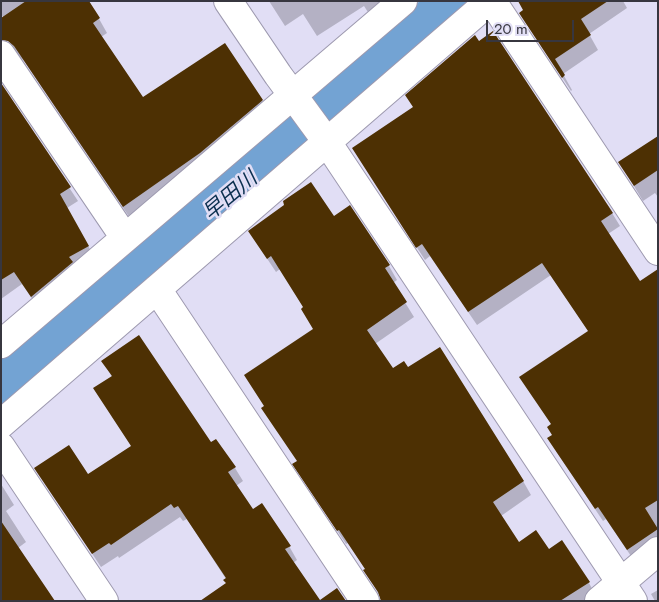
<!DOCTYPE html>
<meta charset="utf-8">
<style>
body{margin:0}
#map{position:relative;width:659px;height:602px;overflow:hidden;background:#e1def5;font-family:Jost,sans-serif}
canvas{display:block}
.frame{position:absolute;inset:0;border:2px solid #37363f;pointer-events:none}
.scale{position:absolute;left:486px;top:20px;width:88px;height:22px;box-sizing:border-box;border:2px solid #37363f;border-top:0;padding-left:6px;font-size:15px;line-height:18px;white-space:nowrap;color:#37363f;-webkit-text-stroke:4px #e1def5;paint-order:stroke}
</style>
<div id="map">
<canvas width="659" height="602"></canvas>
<div class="frame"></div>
<div class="scale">20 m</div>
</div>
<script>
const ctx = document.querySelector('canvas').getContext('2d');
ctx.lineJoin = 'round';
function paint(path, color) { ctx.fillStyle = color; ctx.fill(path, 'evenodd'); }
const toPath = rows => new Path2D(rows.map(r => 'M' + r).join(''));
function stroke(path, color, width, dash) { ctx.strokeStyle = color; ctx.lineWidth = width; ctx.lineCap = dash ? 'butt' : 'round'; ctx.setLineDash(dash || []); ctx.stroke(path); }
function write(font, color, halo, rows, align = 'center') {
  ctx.font = font + ' Jost,"Noto Sans JP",sans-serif'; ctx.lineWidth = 5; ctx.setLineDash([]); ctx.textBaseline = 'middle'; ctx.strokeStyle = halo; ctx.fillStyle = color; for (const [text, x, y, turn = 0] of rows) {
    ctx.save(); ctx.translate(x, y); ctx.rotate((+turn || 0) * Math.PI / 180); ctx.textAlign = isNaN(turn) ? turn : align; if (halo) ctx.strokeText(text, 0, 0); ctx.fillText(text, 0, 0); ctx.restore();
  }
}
paint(toPath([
 [1,1,89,1,107,33,101,37,143,99,262,101,270,115,132,221,24,61,14,51,6,37,13,32,1,14],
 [269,1,406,1,375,23,364,6,317,36,303,14,285,26],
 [519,1,623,1,627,8,589,34,598,50,563,74,572,90,571,91,520,13,524,11],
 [1,85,78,201,67,208,96,260,40,310,22,284,1,299],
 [658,138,658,197,655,193,643,201,620,163],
 [361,161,612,213,620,226,608,234,640,283,658,285,658,547,635,562,606,519,603,521,556,451,552,425,529,390,589,332,551,275,477,325,430,256,425,260],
 [350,207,389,266,397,280,393,283,414,317,375,344,392,370,523,481,531,495,501,516,519,544,549,551,589,583,596,596,590,601,382,601,366,570,348,543,346,544,302,478,298,462,314,329,304,308,280,269,276,272,258,245,334,218],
 [103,361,211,444,235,468,243,481,236,486,252,510,289,546,297,560,293,563,227,584,226,579,187,519,183,521,180,517,119,558,118,556,101,567,36,469,88,476,132,447,112,377],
 [1,484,14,505,6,511,26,542,18,548,1,601],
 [658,590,658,601,655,601,651,594]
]), '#0003');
stroke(toPath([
 [1,392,460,1]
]), '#73a3d3', 52);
paint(toPath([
 [26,1,89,1,100,18,93,23,143,97,225,43,263,100,200,153,123,207,14,46,8,41,1,40,1,18],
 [518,1,608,1,581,19,591,35,555,59,565,75,562,78,519,13,523,10],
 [493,31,613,213,601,221,640,281,658,269,658,500,645,508,658,529,627,550,598,507,595,509,547,438,552,435,547,427,551,424,519,377,588,331,542,263,468,312,422,244,416,248,352,148,413,107,405,95,475,35,479,41],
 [1,83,71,187,60,194,89,246,69,257,73,262,31,297,14,272,1,280],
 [658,136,658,170,634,186,618,162],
 [311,182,334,216,350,205,390,265,385,268,407,302,367,330,393,368,404,361,408,367,440,347,524,481,493,502,519,542,536,530,549,549,562,540,590,582,560,601,381,601,378,592,363,570,365,569,339,530,337,531,292,464,297,461,261,408,264,406,244,375,313,329,301,309,303,307,271,256,267,259,248,231,284,205,283,201],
 [139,335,211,442,216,439,236,467,228,472,253,509,262,503,291,546,285,549,320,600,337,588,346,601,200,601,226,583,223,580,226,578,178,506,174,508,171,504,111,545,109,543,92,554,34,468,69,445,88,474,131,446,93,388,112,376,101,361],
 [1,521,55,601,1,601]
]), '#4d3003');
const minor = toPath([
 [228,1,278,75,327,142,633,601],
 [492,1,658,251],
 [1,55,125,238],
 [157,289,365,601],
 [1,344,403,1],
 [1,424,490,1],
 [1,447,104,601],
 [599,601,658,551]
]);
stroke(minor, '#9d99af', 30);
stroke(minor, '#fff', 28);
write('italic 21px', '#092e4e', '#e1def5', [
 ["早田川",231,197,-40]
]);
</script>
